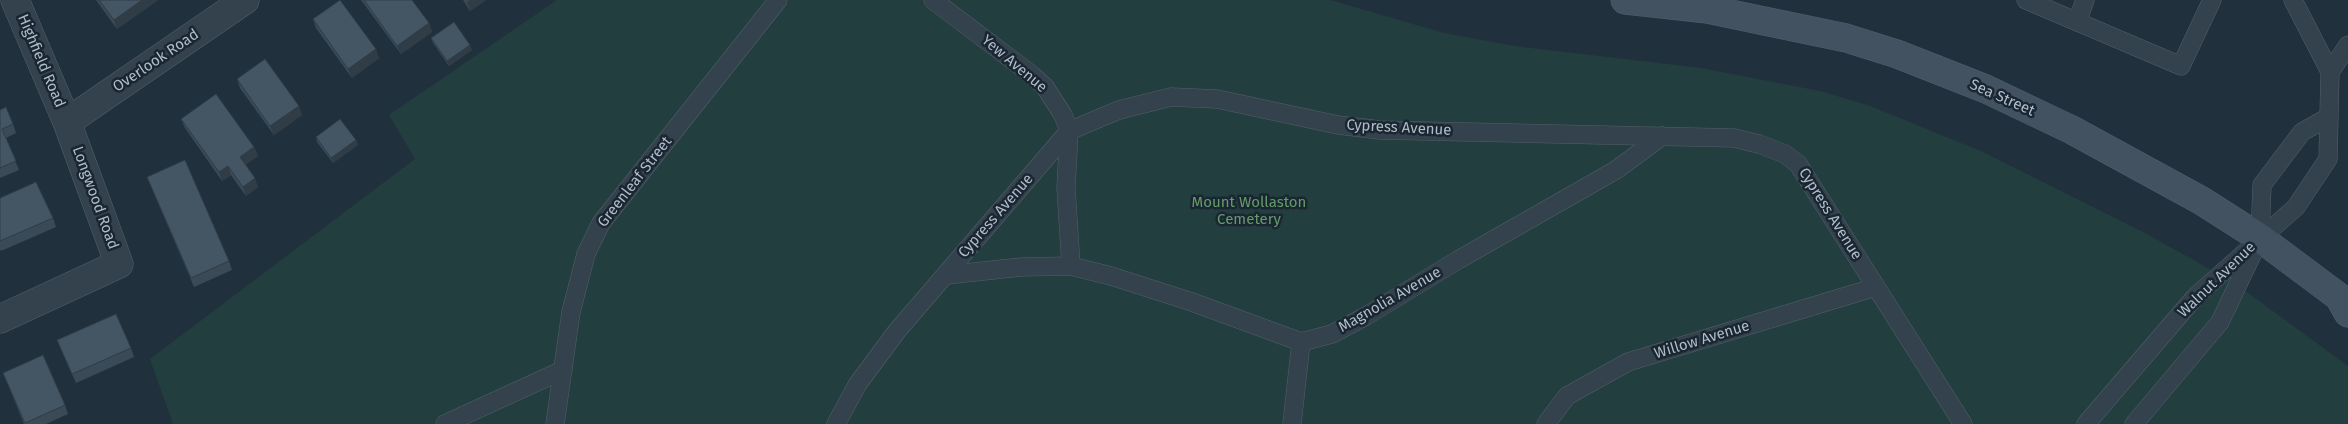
<!DOCTYPE html>
<style>
body{margin:0}
canvas{display:block;background:#20313d}
</style>
<canvas width="2348" height="424"></canvas>
<script>
const ctx = document.querySelector('canvas').getContext('2d');
ctx.lineJoin = 'round';
function paint(path, color) { ctx.fillStyle = color; ctx.fill(path, 'evenodd'); }
const toPath = rows => new Path2D(rows.map(r => 'M' + r).join(''));
function stroke(path, color, width, dash) { ctx.strokeStyle = color; ctx.lineWidth = width; ctx.lineCap = dash ? 'butt' : 'round'; ctx.setLineDash(dash || []); ctx.stroke(path); }
function write(font, color, halo, rows, align = 'center') {
  ctx.font = font + ' "Fira Sans",sans-serif'; ctx.lineWidth = 5; ctx.setLineDash([]); ctx.textBaseline = 'middle'; ctx.strokeStyle = halo; ctx.fillStyle = color; for (const [text, x, y, turn = 0] of rows) {
    ctx.save(); ctx.translate(x, y); ctx.rotate((+turn || 0) * Math.PI / 180); ctx.textAlign = isNaN(turn) ? turn : align; if (halo) ctx.strokeText(text, 0, 0); ctx.fillText(text, 0, 0); ctx.restore();
  }
}
paint(toPath([
 [557,0,1330,0,1444,33,1514,46,1701,68,1820,91,1870,106,1983,152,2145,233,2233,282,2348,366,2348,424,173,424,150,359,415,159,389,115]
]), '#223e3e');
const service = toPath([
 [933,0,1032,75,1045,87,1063,115,1069,131,1066,188,1071,266],
 [2026,0,2181,66,2212,0],
 [2077,22,2085,0],
 [2330,72,2348,45],
 [946,275,1021,267,1071,266,1111,276,1192,302,1301,342,1332,334,1366,316,1458,260,1616,170,1662,136],
 [445,424,563,370],
 [555,424,571,312,586,254,601,223,778,0],
 [836,424,857,385,897,331,1069,131,1119,110,1171,97,1217,99,1338,125,1380,130,1734,138,1759,144,1785,154,1798,164,1963,424],
 [1292,424,1301,342],
 [1546,424,1567,396,1628,362,1876,287],
 [2086,424,2195,297,2296,207,2328,159,2330,72,2293,0],
 [2134,424,2220,322,2260,238,2262,185,2302,132,2327,118]
]);
const minor = toPath([
 [67,122,245,0],
 [0,319,119,264,67,122,15,0]
]);
const secondary = toPath([
 [1625,0,1707,9,1846,38,1897,54,1986,89,2072,130,2202,201,2260,238,2339,297,2348,313]
]);
stroke(service, '#53606b', 19);
stroke(minor, '#53606b', 29);
stroke(secondary, '#53606b', 29);
stroke(service, '#34424d', 18);
stroke(minor, '#34424d', 28);
stroke(secondary, '#425261', 28);
paint(toPath([
 [96,0,158,0,117,29],
 [361,0,412,0,429,23,432,32,401,54],
 [463,0,486,0,470,11],
 [313,19,379,58,352,78,316,28],
 [431,38,472,50,449,66,433,43],
 [237,79,302,115,274,135,240,88],
 [0,110,13,124,16,133,6,138,19,170,0,178],
 [181,119,254,147,258,156,245,165,258,187,246,196,231,175,222,181,185,128],
 [316,137,356,140,358,145,333,163,317,142],
 [147,177,229,261,232,270,194,287],
 [0,198,53,218,56,227,1,251,0,249],
 [57,340,131,348,134,357,76,383],
 [3,373,65,405,68,414,46,424,24,424]
]), '#3a4a56');
paint(toPath([
 [142,0,158,0,117,29,114,20],
 [470,0,486,0,470,11,467,2],
 [429,23,432,32,401,54,397,46],
 [470,45,472,50,449,66,447,61],
 [376,49,379,58,352,78,348,69],
 [299,106,302,115,274,135,270,126],
 [356,140,358,145,333,163,331,158],
 [254,147,258,156,243,166,240,157],
 [228,166,231,175,222,181,219,172],
 [255,178,258,187,246,196,243,187]
]), '#303c46');
const building = toPath([
 [99,0,142,0,114,20,99,0],
 [340,0,376,49,348,69,313,19,340,0],
 [364,0,412,0,429,23,397,46,364,0],
 [454,22,470,45,447,61,431,38,454,22],
 [265,59,299,106,270,126,237,79,265,59],
 [216,94,254,147,240,157,255,178,243,187,228,166,219,172,181,119,216,94],
 [6,107,13,124,2,129,16,161,0,168,0,110,6,107],
 [340,119,356,140,331,158,316,137,340,119],
 [185,160,229,261,191,278,147,177,185,160],
 [36,182,53,218,0,241,0,198,36,182],
 [116,314,131,348,72,374,57,340,116,314],
 [43,355,65,405,25,423,3,373,43,355]
]);
paint(building, '#445664');
stroke(building, '#303c46', 1);
write('15px', '#b0bdc9', '#1a2732', [
 ["Highfield Road",41,61,67],
 ["Overlook Road",156,61,-34],
 ["Yew Avenue",1014,64,40],
 ["Sea Street",2002,98,24],
 ["Cypress Avenue",1399,128,3],
 ["Greenleaf Street",635,182,-52],
 ["Longwood Road",95,198,70],
 ["Cypress Avenue",1830,214,58],
 ["Cypress Avenue",996,216,-49],
 ["Walnut Avenue",2217,280,-44],
 ["Magnolia Avenue",1390,300,-30],
 ["Willow Avenue",1702,340,-17]
]);
write('15px', '#649c69', '#1a2732', [
 ["Mount Wollaston",1249,203],
 ["Cemetery",1249,220]
]);
</script>
